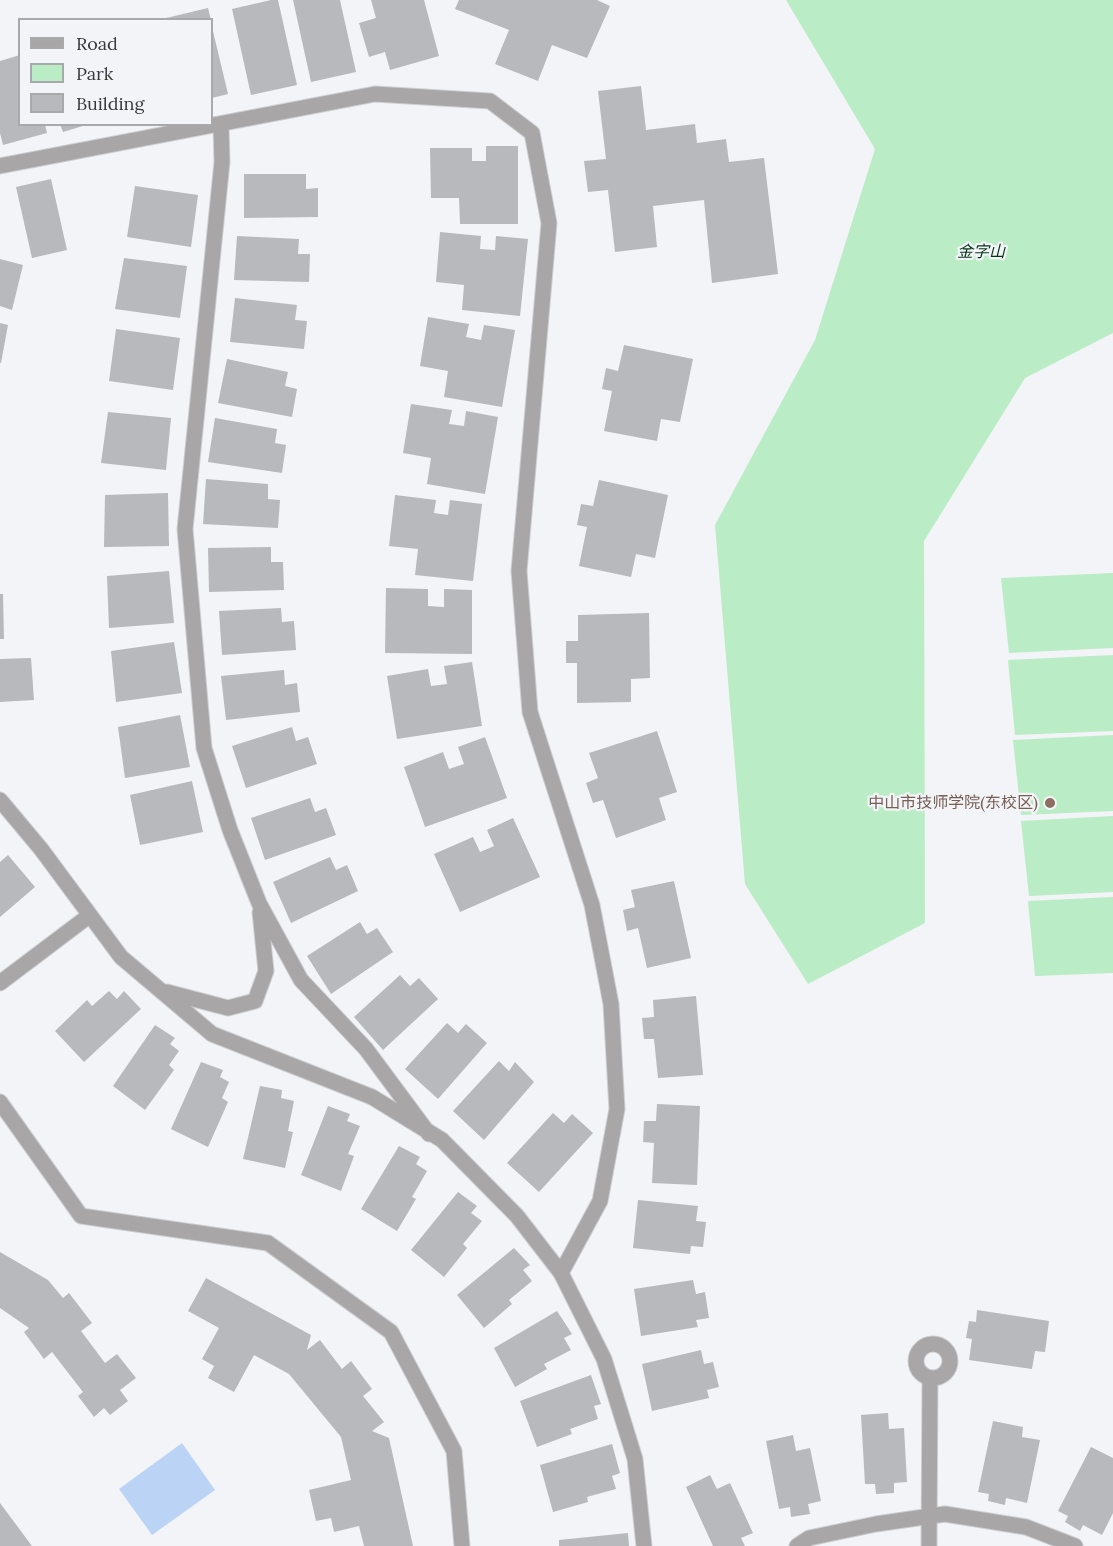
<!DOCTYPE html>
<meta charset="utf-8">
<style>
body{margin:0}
#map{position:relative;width:1113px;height:1546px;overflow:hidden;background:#f2f4f7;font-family:Lora,serif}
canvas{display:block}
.legend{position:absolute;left:18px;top:18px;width:195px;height:108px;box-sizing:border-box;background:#f2f4f7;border:2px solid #a7a9ab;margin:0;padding:8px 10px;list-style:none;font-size:18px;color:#373839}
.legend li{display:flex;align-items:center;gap:12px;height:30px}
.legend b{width:30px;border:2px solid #a7a9ab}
</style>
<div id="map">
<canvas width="1113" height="1546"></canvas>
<ul class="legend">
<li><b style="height:8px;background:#a8a6a6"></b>Road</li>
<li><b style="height:16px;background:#baecc5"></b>Park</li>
<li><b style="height:16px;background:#b7b9bc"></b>Building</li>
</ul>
</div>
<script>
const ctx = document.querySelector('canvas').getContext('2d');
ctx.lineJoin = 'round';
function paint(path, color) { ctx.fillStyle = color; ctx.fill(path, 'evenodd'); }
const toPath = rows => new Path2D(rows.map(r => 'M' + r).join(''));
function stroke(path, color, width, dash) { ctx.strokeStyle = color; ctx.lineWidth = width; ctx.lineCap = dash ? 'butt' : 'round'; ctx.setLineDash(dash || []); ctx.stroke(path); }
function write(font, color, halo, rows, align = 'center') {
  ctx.font = font + ' Lora,"Noto Sans SC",serif'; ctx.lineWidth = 4.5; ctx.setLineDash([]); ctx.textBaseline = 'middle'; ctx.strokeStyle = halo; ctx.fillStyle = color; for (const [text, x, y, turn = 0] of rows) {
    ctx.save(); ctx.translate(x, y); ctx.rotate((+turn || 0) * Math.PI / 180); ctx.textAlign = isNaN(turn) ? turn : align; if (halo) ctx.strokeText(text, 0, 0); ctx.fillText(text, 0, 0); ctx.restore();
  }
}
paint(toPath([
 [786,0,1113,0,1113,333,1025,378,924,541,925,923,808,984,745,884,715,525,815,340,875,149],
 [1113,573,1113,648,1009,653,1001,578],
 [1113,655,1113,731,1015,735,1008,660],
 [1113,735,1113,811,1021,815,1013,740],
 [1113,816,1113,892,1029,896,1021,821],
 [1113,897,1113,973,1035,976,1028,901]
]), '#baecc5');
paint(toPath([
 [182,1443,215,1490,152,1535,119,1489]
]), '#bbd4f6');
paint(toPath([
 [271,0,278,0,297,85,251,95,232,9],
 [293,0,340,0,356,72,311,82],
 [371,0,424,0,439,56,390,70,385,52,369,57,359,23,376,18],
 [459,0,597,0,610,6,587,58,552,45,538,81,495,64,509,30,455,9],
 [208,8,211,20,162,20,162,19],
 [212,27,228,94,212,98],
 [20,55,20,124,45,124,47,133,3,145,0,133,0,61],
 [641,86,646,130,695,124,697,143,726,139,729,162,764,158,778,274,712,283,704,200,653,206,657,247,615,252,608,190,588,192,584,161,606,159,598,91],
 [60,124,86,124,86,125,63,132],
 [486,146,518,146,518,224,460,224,459,198,431,198,430,148,472,148,472,161,486,161],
 [244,174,306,174,306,189,318,188,318,217,244,218],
 [51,179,67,250,32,258,16,187],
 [135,186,198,195,191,247,127,237],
 [440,232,481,236,480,249,495,250,496,236,528,239,520,316,462,310,464,285,436,282],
 [237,236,299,239,298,254,310,254,309,282,234,280],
 [124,258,187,266,180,318,115,309],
 [0,259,23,265,12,310,0,306],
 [235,298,297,305,295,320,307,321,304,349,230,342],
 [428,317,469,324,466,337,481,340,484,325,515,330,502,407,444,397,448,371,420,366],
 [0,323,8,325,1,363,0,363],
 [116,329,180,338,173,390,109,381],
 [624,345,693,359,680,422,661,419,657,441,604,431,612,391,602,389,606,368,618,371],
 [227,359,288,372,285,386,297,389,292,417,218,403],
 [411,404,452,410,449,424,464,426,466,411,498,417,485,494,427,484,431,458,403,453],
 [108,412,171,418,166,470,101,463],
 [215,418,277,429,275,443,286,445,282,473,208,462],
 [206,479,268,484,268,499,280,500,278,528,203,524],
 [599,480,668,495,655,558,636,554,631,577,579,566,587,527,577,525,581,504,593,506],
 [168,493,169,546,104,547,105,495],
 [395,495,436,500,434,513,448,515,450,500,482,504,473,581,415,575,418,549,389,546],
 [271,547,271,562,283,562,284,590,209,592,208,548],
 [169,571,174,623,109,628,107,576],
 [386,588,428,589,428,606,444,607,444,589,472,590,472,654,385,653],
 [0,594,3,594,4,639,0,639],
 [281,608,282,622,294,621,296,650,222,655,219,611],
 [649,613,650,678,631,679,631,702,577,703,577,663,566,663,566,641,578,641,578,615],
 [174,642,182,693,116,702,111,651],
 [31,658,34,700,0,702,0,659],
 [472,662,482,726,397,739,387,676,428,669,431,686,447,684,444,666],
 [284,670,285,685,297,683,300,712,226,720,221,676],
 [180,715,190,767,125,778,118,727],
 [292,727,296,741,308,737,317,764,246,788,232,746],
 [657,731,677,792,659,798,666,820,616,838,603,800,593,803,586,783,598,778,589,753],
 [485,737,507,798,425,827,404,767,443,752,449,769,464,764,458,747],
 [192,781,203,832,140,845,130,795],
 [310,798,315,812,326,808,336,835,265,860,251,818],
 [513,818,540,877,460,912,434,854,473,837,480,852,494,846,487,830],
 [8,855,35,887,0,917,0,862],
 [330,857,336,870,347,865,358,891,291,923,273,882],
 [674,881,691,958,647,968,638,928,627,931,623,910,635,907,631,890],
 [360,922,367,934,377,928,393,952,331,994,307,956],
 [400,975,410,986,419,978,438,999,383,1050,354,1017],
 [109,991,117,999,124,991,141,1009,84,1062,55,1031,87,1000,92,1006],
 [696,996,703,1075,658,1078,654,1039,644,1039,642,1018,654,1017,653,1000],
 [447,1023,458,1033,466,1024,487,1043,438,1099,405,1069],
 [155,1025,175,1038,170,1044,179,1051,169,1065,174,1070,145,1110,113,1086],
 [499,1061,509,1071,515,1062,534,1082,484,1140,453,1111],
 [201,1062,223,1070,220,1077,229,1082,222,1098,228,1102,208,1147,171,1129],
 [260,1086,282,1090,281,1098,294,1101,288,1131,293,1132,285,1168,243,1159],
 [657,1104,700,1106,697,1185,652,1183,654,1143,643,1142,644,1121,656,1121],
 [328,1106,350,1114,347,1121,360,1126,348,1154,354,1156,341,1191,301,1175],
 [553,1113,564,1123,572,1114,593,1133,539,1192,507,1163],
 [399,1146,420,1157,416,1164,427,1171,412,1197,416,1199,397,1231,361,1209],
 [458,1192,477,1206,471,1213,482,1221,463,1244,467,1248,444,1277,411,1250],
 [638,1200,698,1206,696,1221,706,1222,703,1247,691,1246,690,1254,633,1248],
 [514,1248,530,1265,523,1270,532,1281,509,1300,512,1304,484,1328,457,1295],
 [0,1252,48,1280,63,1298,69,1293,92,1323,81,1331,105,1363,117,1354,136,1378,120,1390,128,1401,110,1415,104,1408,94,1417,78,1396,83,1392,52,1352,44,1359,24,1332,29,1328,0,1308],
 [206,1278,311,1335,307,1350,320,1340,342,1369,351,1361,372,1389,363,1396,384,1422,372,1431,389,1438,413,1546,364,1546,359,1526,334,1532,331,1518,316,1521,309,1490,351,1480,341,1437,289,1374,254,1355,234,1392,208,1378,214,1366,202,1359,219,1328,188,1311],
 [693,1280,696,1294,705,1292,709,1318,696,1320,698,1327,641,1336,634,1289],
 [977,1310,1049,1321,1045,1352,1035,1351,1032,1369,969,1360,972,1339,966,1338,969,1321,976,1322],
 [557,1311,572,1334,564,1338,571,1350,544,1364,547,1369,515,1387,494,1348],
 [701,1350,704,1364,713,1362,719,1387,707,1390,709,1398,652,1411,642,1364],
 [591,1375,601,1404,594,1406,598,1419,570,1429,572,1434,537,1447,520,1401],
 [888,1413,889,1429,904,1428,907,1482,894,1483,894,1493,876,1494,875,1484,865,1484,861,1415],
 [993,1421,1023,1427,1022,1437,1040,1440,1027,1503,1006,1498,1005,1505,988,1501,989,1494,978,1492],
 [793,1435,796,1451,810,1448,821,1501,808,1504,810,1514,791,1517,790,1507,779,1509,766,1441],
 [612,1444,620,1473,612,1476,616,1489,587,1497,588,1502,553,1512,540,1465],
 [1091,1447,1113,1458,1113,1513,1102,1535,1083,1525,1080,1531,1065,1522,1068,1516,1058,1511],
 [710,1475,717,1489,730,1483,753,1533,741,1538,745,1546,713,1546,686,1487],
 [0,1503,32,1546,0,1546],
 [628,1533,629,1546,559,1546,559,1540]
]), '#b7b9bc');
const street = toPath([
 [221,125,222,162,185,529,204,748,230,830,259,903,301,980,366,1049,429,1134],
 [0,166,375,94,490,101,532,133,549,223,519,571,530,712,592,905,611,1004,617,1109,600,1201,561,1273],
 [0,800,41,849,121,957,212,1034,372,1097,442,1140,517,1216,561,1273,604,1359,635,1459,644,1546],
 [0,983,90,915],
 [167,992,228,1008,255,1001,266,971,260,912],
 [0,1102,81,1216,268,1243,391,1332,454,1451,462,1546],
 '916 1361a17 17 0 1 1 34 0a17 17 0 1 1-34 0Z',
 [797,1546,809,1538,876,1524,945,1514,1026,1527,1075,1546],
 [929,1546,930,1378]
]);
stroke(street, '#cdced1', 17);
stroke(street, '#a8a6a6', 15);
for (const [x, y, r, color] of [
 [1050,803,6,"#8d6e63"]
]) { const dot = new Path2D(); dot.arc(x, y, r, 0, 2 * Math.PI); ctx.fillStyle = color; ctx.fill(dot); stroke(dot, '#f2f4f7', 2); }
write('italic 16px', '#043416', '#f2f4f7', [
 ["金字山",981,252]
]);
write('16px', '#785e54', '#f2f4f7', [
 ["中山市技师学院(东校区)",1038,803]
], 'right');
</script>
